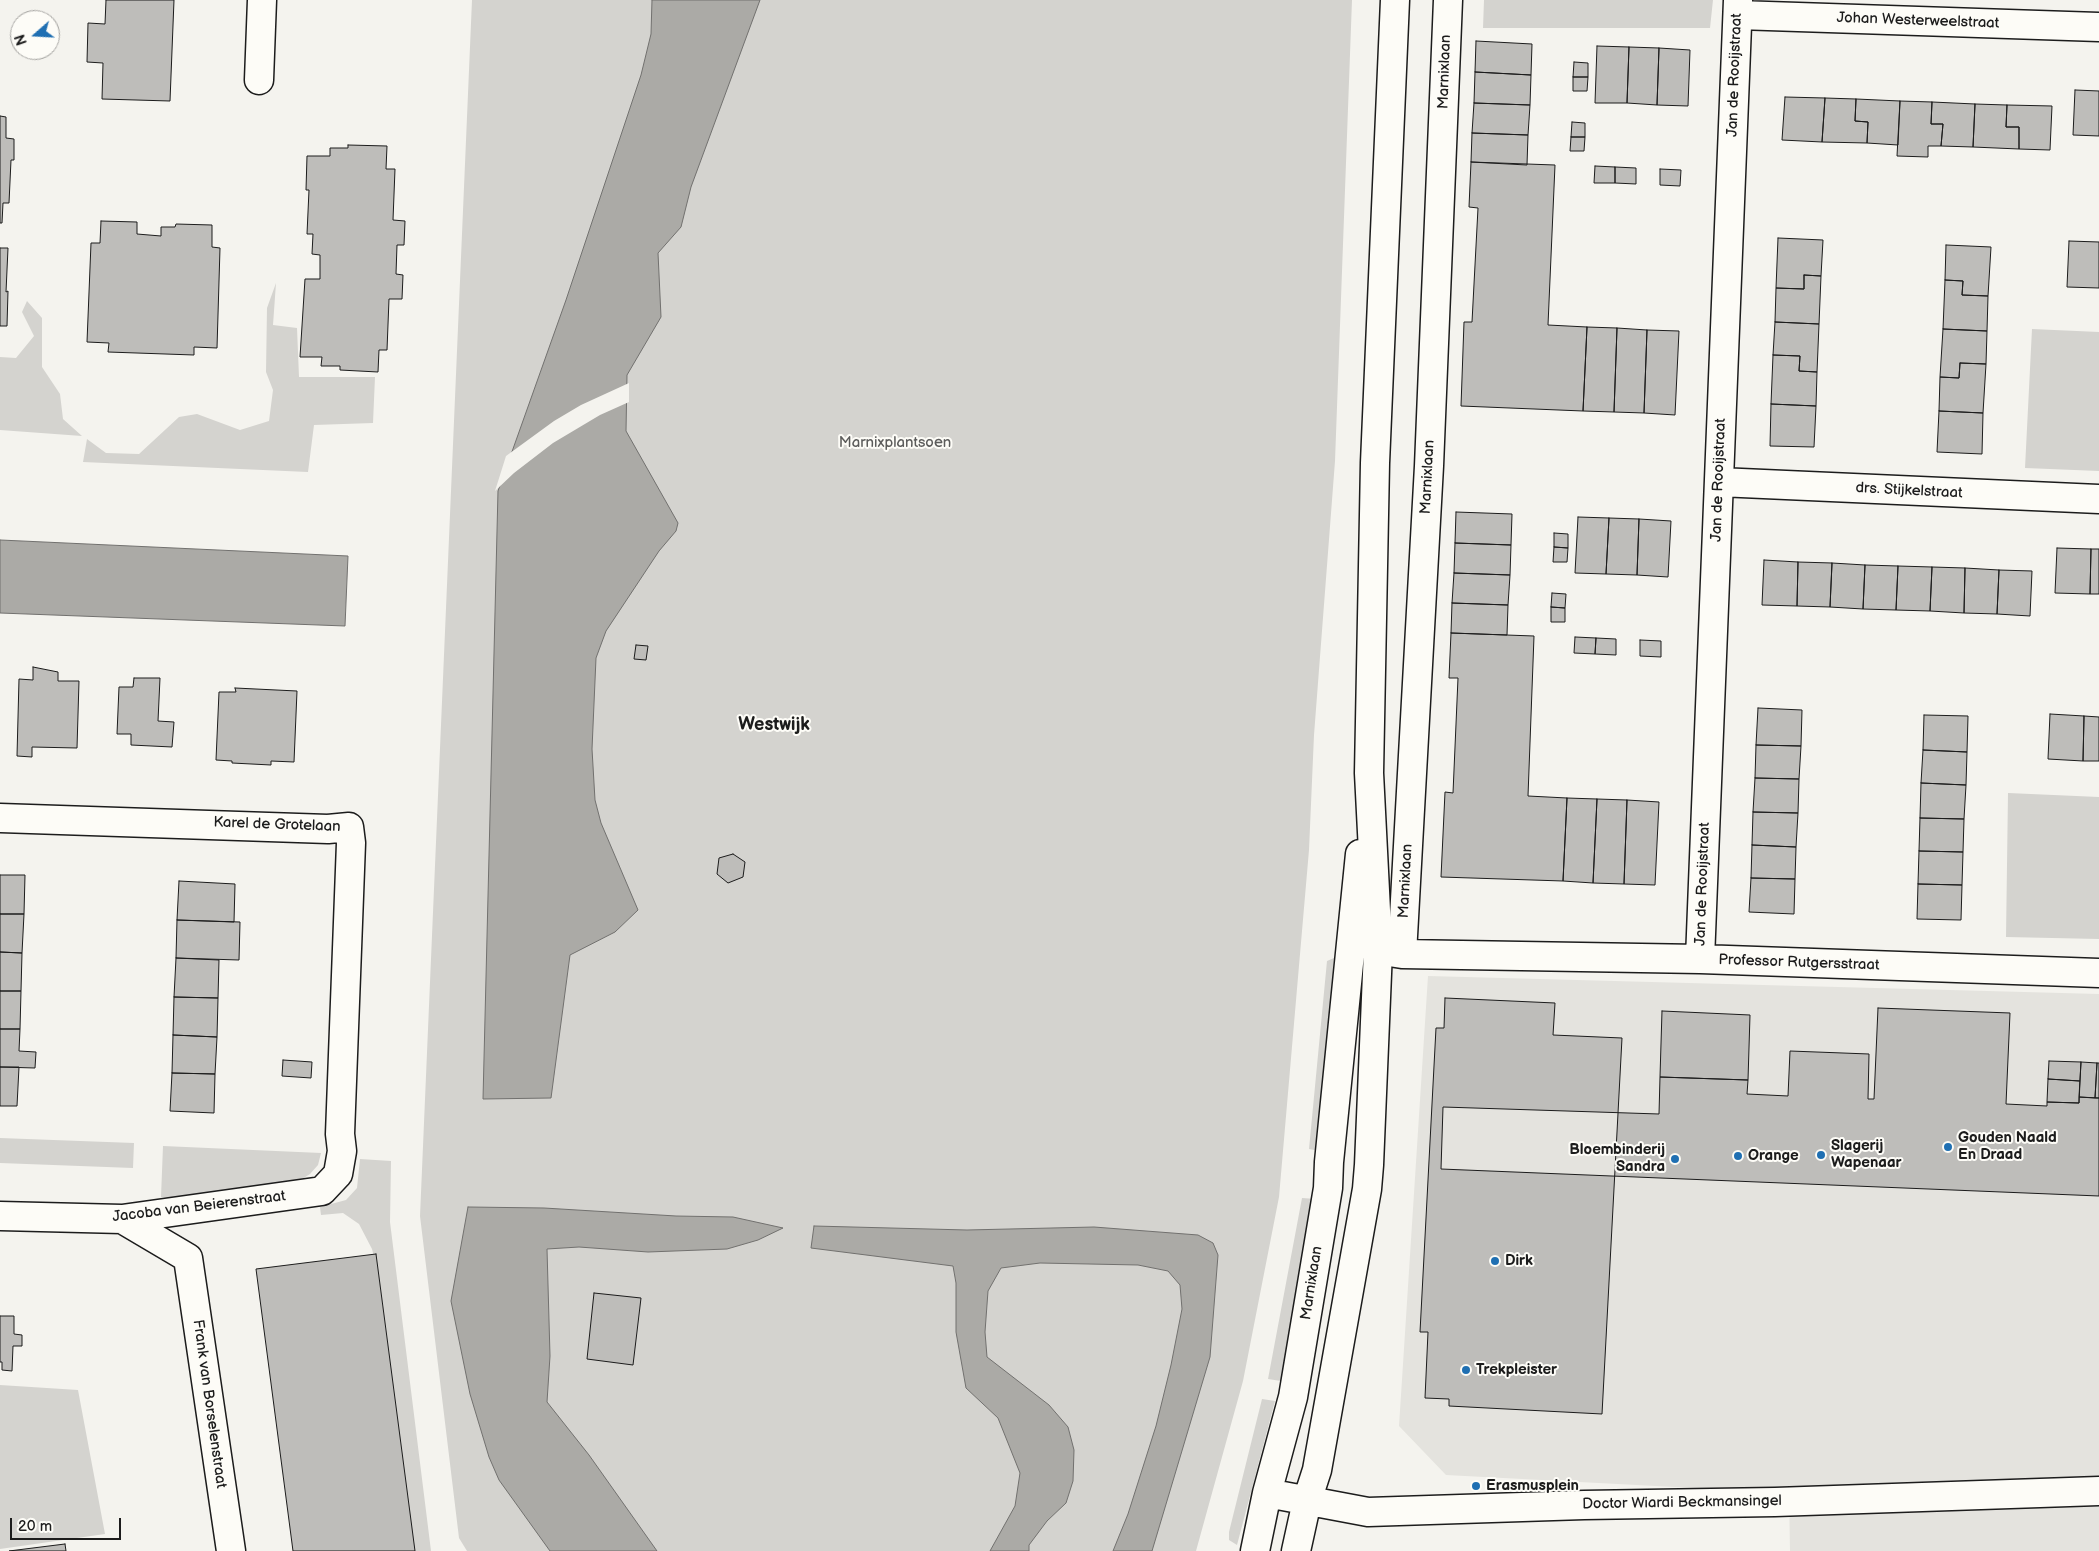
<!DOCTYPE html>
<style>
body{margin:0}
#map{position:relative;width:2099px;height:1551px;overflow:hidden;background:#f4f3ee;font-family:"Balsamiq Sans",sans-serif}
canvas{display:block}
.north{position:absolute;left:10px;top:10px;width:50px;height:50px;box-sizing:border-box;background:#fdfcf7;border:1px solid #a3a29f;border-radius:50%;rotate:251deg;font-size:14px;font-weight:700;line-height:20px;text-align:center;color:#1c1c1c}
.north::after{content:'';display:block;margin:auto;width:18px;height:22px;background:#1f6fb2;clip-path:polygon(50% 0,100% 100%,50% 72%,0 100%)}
.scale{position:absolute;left:10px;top:1518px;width:111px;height:22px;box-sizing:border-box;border:2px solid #1c1c1c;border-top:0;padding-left:6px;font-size:15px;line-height:18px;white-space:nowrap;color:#1c1c1c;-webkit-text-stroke:4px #fdfcf7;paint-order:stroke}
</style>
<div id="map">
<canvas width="2099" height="1551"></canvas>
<div class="north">N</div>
<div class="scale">20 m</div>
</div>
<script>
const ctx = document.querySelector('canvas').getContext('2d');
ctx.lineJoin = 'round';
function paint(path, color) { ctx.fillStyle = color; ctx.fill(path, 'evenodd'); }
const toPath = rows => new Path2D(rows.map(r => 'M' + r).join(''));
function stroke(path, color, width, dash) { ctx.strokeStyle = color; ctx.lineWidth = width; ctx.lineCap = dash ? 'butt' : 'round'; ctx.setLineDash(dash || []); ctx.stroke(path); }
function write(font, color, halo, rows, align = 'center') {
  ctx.font = font + ' "Balsamiq Sans",sans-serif'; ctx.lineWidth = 4; ctx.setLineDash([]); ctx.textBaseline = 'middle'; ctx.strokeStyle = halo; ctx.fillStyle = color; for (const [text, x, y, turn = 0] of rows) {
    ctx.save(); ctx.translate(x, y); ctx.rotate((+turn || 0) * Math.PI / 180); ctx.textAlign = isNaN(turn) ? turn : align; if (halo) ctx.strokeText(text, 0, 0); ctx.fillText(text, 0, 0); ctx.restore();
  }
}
paint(toPath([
 [1428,976,2099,994,2099,1551,1790,1551,1789,1493,1446,1475,1399,1426]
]), '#e4e3de');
paint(toPath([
 [472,0,1352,0,1335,461,1314,735,1309,850,1279,1197,1243,1381,1196,1551,467,1551,459,1538,420,1216],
 [1484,0,1713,0,1710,28,1483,28],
 [276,283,273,325,297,328,299,377,375,377,373,423,314,425,308,472,83,462,87,439,106,453,139,454,179,417,197,414,240,430,269,421,273,390,266,372,267,308],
 [27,301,42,318,42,367,60,394,63,419,82,436,0,430,0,357,16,358,34,336,22,312],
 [2032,329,2099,332,2099,471,2025,468],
 [2008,793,2099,797,2099,939,2006,937],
 [1334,958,1328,1064,1320,1151,1309,1149,1327,961],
 [0,1138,134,1143,133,1168,0,1163],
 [163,1146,321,1153,318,1165,310,1174,302,1179,173,1198,161,1197],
 [360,1159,391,1161,390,1222,431,1551,414,1551,379,1277,372,1249,359,1224,343,1213,321,1215,320,1207,346,1200,357,1188],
 [1302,1198,1316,1199,1281,1381,1268,1379],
 [0,1385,78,1390,105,1534,0,1549],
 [1262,1399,1275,1401,1237,1545,1229,1540,1229,1532]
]), '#d4d3cf');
const water = toPath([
 [652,0,760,0,691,187,681,227,658,253,661,317,627,375,626,431,678,523,676,531,659,551,606,631,596,658,592,749,595,800,601,823,638,910,615,932,570,955,551,1098,483,1099,498,491,566,300,641,75,651,34,652,0],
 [0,540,348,556,345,626,0,613,0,540],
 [468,1207,544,1208,676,1216,733,1217,783,1228,758,1240,727,1249,648,1252,579,1247,547,1249,550,1356,547,1402,589,1455,657,1551,550,1551,499,1480,489,1457,470,1394,451,1301,468,1207],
 [814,1226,967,1230,1094,1227,1198,1235,1213,1243,1218,1255,1210,1357,1152,1551,1113,1551,1128,1514,1156,1426,1171,1365,1182,1309,1180,1285,1168,1271,1138,1265,1040,1263,1001,1268,988,1291,985,1332,987,1357,1049,1405,1068,1427,1074,1450,1073,1481,1066,1503,1047,1521,1029,1545,1029,1551,990,1551,1015,1506,1020,1473,998,1418,966,1388,956,1332,956,1283,953,1266,811,1248,814,1226]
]);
paint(water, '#abaaa6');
stroke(water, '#72716f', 1);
paint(toPath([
 [629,383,629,402,600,415,553,443,514,473,495,491,506,456,554,421,581,405]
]), '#f4f3ee');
const building = toPath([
 [106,0,174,0,170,101,102,99,103,63,87,62,88,23,105,24,106,0],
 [1476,41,1532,44,1531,75,1475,72,1476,41],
 [1597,46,1629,47,1627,103,1595,103,1597,46],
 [1629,47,1659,48,1657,105,1627,103,1629,47],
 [1659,48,1690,50,1688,106,1657,105,1659,48],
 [1574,62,1588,63,1588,77,1573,77,1574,62],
 [1475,72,1531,75,1530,105,1474,103,1475,72],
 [1573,77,1588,77,1587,91,1573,91,1573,77],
 [2075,90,2099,91,2099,136,2073,135,2075,90],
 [1785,97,1825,98,1822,142,1782,140,1785,97],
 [1825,98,1856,99,1855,121,1868,122,1867,143,1822,142,1825,98],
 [1856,99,1900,101,1898,145,1867,143,1868,122,1855,121,1856,99],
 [1900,101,1932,102,1931,124,1943,124,1941,146,1928,146,1928,157,1897,156,1900,101],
 [1932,102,1975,104,1973,147,1941,146,1943,124,1931,124,1932,102],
 [1474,103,1530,105,1528,135,1472,133,1474,103],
 [1975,104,2007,105,2006,127,2019,127,2019,149,1973,147,1975,104],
 [2007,105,2052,106,2050,150,2019,149,2019,127,2006,127,2007,105],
 [0,116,6,117,6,138,14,139,14,160,11,160,9,203,3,203,2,223,0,223,0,116],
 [1572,122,1585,123,1585,137,1571,137,1572,122],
 [1472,133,1528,135,1527,165,1471,162,1472,133],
 [1571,137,1585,137,1584,151,1570,151,1571,137],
 [348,145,387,146,386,169,395,169,393,220,405,221,404,245,397,245,396,274,403,275,402,299,389,299,387,350,379,350,378,372,340,370,340,366,321,366,322,357,300,357,305,279,320,279,320,255,312,254,313,234,307,234,309,190,306,190,307,156,330,156,330,148,348,148,348,145],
 [1471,162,1555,165,1548,325,1587,327,1583,411,1461,406,1464,322,1472,322,1478,208,1469,207,1471,162],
 [1595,166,1615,167,1615,183,1594,183,1595,166],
 [1615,167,1636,168,1636,184,1615,183,1615,167],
 [1660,169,1681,170,1680,186,1660,185,1660,169],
 [101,221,137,222,137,234,161,236,161,227,175,227,176,224,212,225,212,247,220,248,217,348,194,347,194,355,108,352,109,343,87,342,91,243,100,243,101,221],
 [1778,238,1823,240,1821,276,1804,275,1804,289,1776,288,1778,238],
 [2069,241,2099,242,2099,288,2067,287,2069,241],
 [1946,245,1991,247,1988,296,1962,295,1963,281,1945,280,1946,245],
 [0,248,8,248,6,292,8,291,7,326,0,326,0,248],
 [1804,275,1821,276,1819,324,1775,322,1776,288,1804,289,1804,275],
 [1945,280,1963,281,1962,295,1988,296,1987,331,1943,329,1945,280],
 [1775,322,1819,324,1817,372,1799,371,1800,356,1773,355,1775,322],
 [1587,327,1617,328,1614,412,1583,411,1587,327],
 [1617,328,1647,330,1644,413,1614,412,1617,328],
 [1943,329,1987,331,1986,364,1960,363,1959,378,1940,377,1943,329],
 [1647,330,1679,331,1675,415,1644,413,1647,330],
 [1773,355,1800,356,1799,371,1817,372,1816,406,1771,404,1773,355],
 [1960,363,1986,364,1983,413,1939,411,1940,377,1959,378,1960,363],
 [1771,404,1816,406,1814,447,1770,446,1771,404],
 [1939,411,1983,413,1982,454,1937,452,1939,411],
 [1456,512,1512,514,1511,545,1455,543,1456,512],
 [1578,517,1609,518,1606,574,1575,573,1578,517],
 [1609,518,1639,519,1637,575,1606,574,1609,518],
 [1639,519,1671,521,1668,577,1637,575,1639,519],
 [1554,533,1568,534,1568,548,1554,547,1554,533],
 [1455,543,1511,545,1510,575,1454,573,1455,543],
 [1554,547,1568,548,1567,562,1553,562,1554,547],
 [2057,548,2091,549,2090,594,2055,593,2057,548],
 [2091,549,2099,549,2099,594,2090,594,2091,549],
 [1764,560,1798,562,1797,606,1762,605,1764,560],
 [1798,562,1832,563,1830,607,1797,606,1798,562],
 [1832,563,1865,565,1863,609,1830,607,1832,563],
 [1865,565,1898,566,1896,610,1863,609,1865,565],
 [1898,566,1932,567,1930,611,1896,610,1898,566],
 [1932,567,1965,568,1964,613,1930,611,1932,567],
 [1965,568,1999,570,1997,614,1964,613,1965,568],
 [1999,570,2032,571,2030,616,1997,614,1999,570],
 [1454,573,1510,575,1508,605,1452,603,1454,573],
 [1552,593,1566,594,1565,608,1551,607,1552,593],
 [1452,603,1508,605,1507,635,1451,633,1452,603],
 [1551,607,1565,608,1565,622,1551,622,1551,607],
 [1451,633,1534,636,1528,796,1567,798,1563,881,1441,877,1445,792,1453,793,1458,678,1449,678,1451,633],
 [1575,637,1596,638,1595,654,1574,653,1575,637],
 [1596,638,1616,639,1616,655,1595,654,1596,638],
 [1640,640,1661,641,1661,657,1640,656,1640,640],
 [636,645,648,646,646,660,634,659,636,645],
 [33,667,58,672,58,681,79,681,77,748,32,747,32,757,17,756,19,679,33,680,33,667],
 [134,678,160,678,158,721,174,722,172,747,131,745,131,734,117,734,119,687,133,687,134,678],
 [235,688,297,691,294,762,271,761,271,765,232,763,232,761,216,760,219,692,236,692,235,688],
 [1758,708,1802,710,1801,746,1756,745,1758,708],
 [2050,714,2084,716,2083,761,2048,759,2050,714],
 [1924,715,1968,716,1967,752,1923,750,1924,715],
 [2084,716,2099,717,2099,761,2083,761,2084,716],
 [1756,745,1801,746,1799,779,1755,778,1756,745],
 [1923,750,1967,752,1966,785,1921,783,1923,750],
 [1755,778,1799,779,1798,813,1753,812,1755,778],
 [1921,783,1966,785,1964,819,1920,818,1921,783],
 [1567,798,1597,799,1593,883,1563,881,1567,798],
 [1597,799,1627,800,1624,884,1593,883,1597,799],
 [1627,800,1659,802,1655,885,1624,884,1627,800],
 [1753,812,1798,813,1796,847,1752,845,1753,812],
 [1920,818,1964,819,1963,852,1919,851,1920,818],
 [1752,845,1796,847,1795,879,1751,878,1752,845],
 [1919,851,1963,852,1962,885,1918,884,1919,851],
 [733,854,745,862,743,877,728,883,717,874,719,858,733,854],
 [0,875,25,875,24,914,0,914,0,875],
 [1751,878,1795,879,1794,914,1749,912,1751,878],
 [179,881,235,884,234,922,177,920,179,881],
 [1918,884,1962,885,1961,920,1917,919,1918,884],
 [0,914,24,914,22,953,0,952,0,914],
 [177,920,240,922,239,960,176,958,177,920],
 [0,952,22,953,21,991,0,991,0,952],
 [176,958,219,960,218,998,174,997,176,958],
 [0,991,21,991,20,1029,0,1029,0,991],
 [174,997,218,998,217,1037,173,1035,174,997],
 [1445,998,1555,1003,1553,1035,1622,1038,1602,1414,1449,1406,1449,1399,1425,1398,1428,1332,1420,1332,1436,1028,1444,1028,1445,998],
 [1878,1008,2010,1013,2006,1104,2047,1106,2047,1102,2079,1103,2079,1097,2099,1098,2099,1196,1441,1169,1443,1107,1659,1114,1660,1077,1748,1080,1747,1094,1788,1096,1790,1051,1869,1054,1868,1099,1874,1099,1878,1008],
 [1662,1011,1750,1015,1748,1080,1660,1077,1662,1011],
 [0,1029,20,1029,19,1051,36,1052,35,1068,0,1067,0,1029],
 [173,1035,217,1037,215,1074,172,1073,173,1035],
 [283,1060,312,1062,311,1078,282,1076,283,1060],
 [2049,1061,2081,1062,2080,1081,2048,1079,2049,1061],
 [2081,1062,2097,1063,2095,1098,2079,1097,2081,1062],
 [2097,1063,2099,1063,2099,1098,2095,1098,2097,1063],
 [0,1067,19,1067,17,1106,0,1106,0,1067],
 [172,1073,215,1074,214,1113,170,1111,172,1073],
 [2048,1079,2080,1081,2079,1103,2047,1102,2048,1079],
 [376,1254,415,1551,293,1551,256,1269,376,1254],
 [594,1293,641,1298,633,1365,587,1359,594,1293],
 [0,1316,14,1316,14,1334,22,1335,22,1346,13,1346,12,1371,2,1370,2,1362,0,1362,0,1316],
 [65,1544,66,1551,9,1551,65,1544]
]);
paint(building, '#bebdba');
stroke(building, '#1c1c1c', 1);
const street = toPath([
 [1738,15,2099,27],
 [259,80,262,0],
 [1719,482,2099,499],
 [0,818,328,829,349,827,351,843,340,1134,342,1151,338,1174,322,1191,122,1219,0,1216],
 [1383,951,1402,954,1700,959,2099,973],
 [1402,954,1429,466,1448,0],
 [1700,959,1738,0],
 [122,1219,188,1258,231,1551]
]);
const secondary = toPath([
 [1267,1493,1368,1512,1584,1505,1775,1502,2099,1491],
 [1255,1551,1267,1493,1293,1397,1328,1188,1329,1162,1360,854],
 [1296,1551,1307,1501,1317,1470,1367,1189,1369,1165,1378,950,1369,773,1375,463,1395,0]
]);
stroke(street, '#1c1c1c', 31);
stroke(secondary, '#1c1c1c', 31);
stroke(street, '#fdfcf7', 28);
stroke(secondary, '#fdfcf7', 28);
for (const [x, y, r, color] of [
 [1948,1147,5,"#1f6fb2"],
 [1821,1155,5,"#1f6fb2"],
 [1738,1156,5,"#1f6fb2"],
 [1675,1159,5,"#1f6fb2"],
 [1495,1261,5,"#1f6fb2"],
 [1466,1370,5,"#1f6fb2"],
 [1476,1486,5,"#1f6fb2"]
]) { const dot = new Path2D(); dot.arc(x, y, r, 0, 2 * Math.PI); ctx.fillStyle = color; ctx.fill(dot); stroke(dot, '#fdfcf7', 2); }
write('15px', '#1c1c1c', '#fdfcf7', [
 ["Johan Westerweelstraat",1918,21,2],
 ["Marnixlaan",1445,72,-88],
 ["Jan de Rooijstraat",1735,75,-88],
 ["Marnixlaan",1428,477,-87],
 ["Jan de Rooijstraat",1719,480,-88],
 ["drs. Stijkelstraat",1909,491,3],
 ["Karel de Grotelaan",277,825,2],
 ["Marnixlaan",1406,881,-87],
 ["Jan de Rooijstraat",1703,884,-88],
 ["Professor Rutgersstraat",1799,963,2],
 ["Jacoba van Beierenstraat",199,1207,-7],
 ["Marnixlaan",1312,1283,-81],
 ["Frank van Borselenstraat",209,1404,82],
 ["Doctor Wiardi Beckmansingel",1682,1503,-1]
]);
write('15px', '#5c5c5b', '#fdfcf7', [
 ["Marnixplantsoen",895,443]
]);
write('bold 15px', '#1c1c1c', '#fdfcf7', [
 ["Gouden Naald",1958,1138],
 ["En Draad",1958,1155],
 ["Slagerij",1831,1146],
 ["Wapenaar",1831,1163],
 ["Bloembinderij",1665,1150,"right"],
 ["Sandra",1665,1167,"right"],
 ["Orange",1748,1156],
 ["Dirk",1505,1261],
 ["Trekpleister",1476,1370],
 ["Erasmusplein",1486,1486]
], 'left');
write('bold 18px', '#1c1c1c', '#fdfcf7', [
 ["Westwijk",774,725]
]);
</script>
